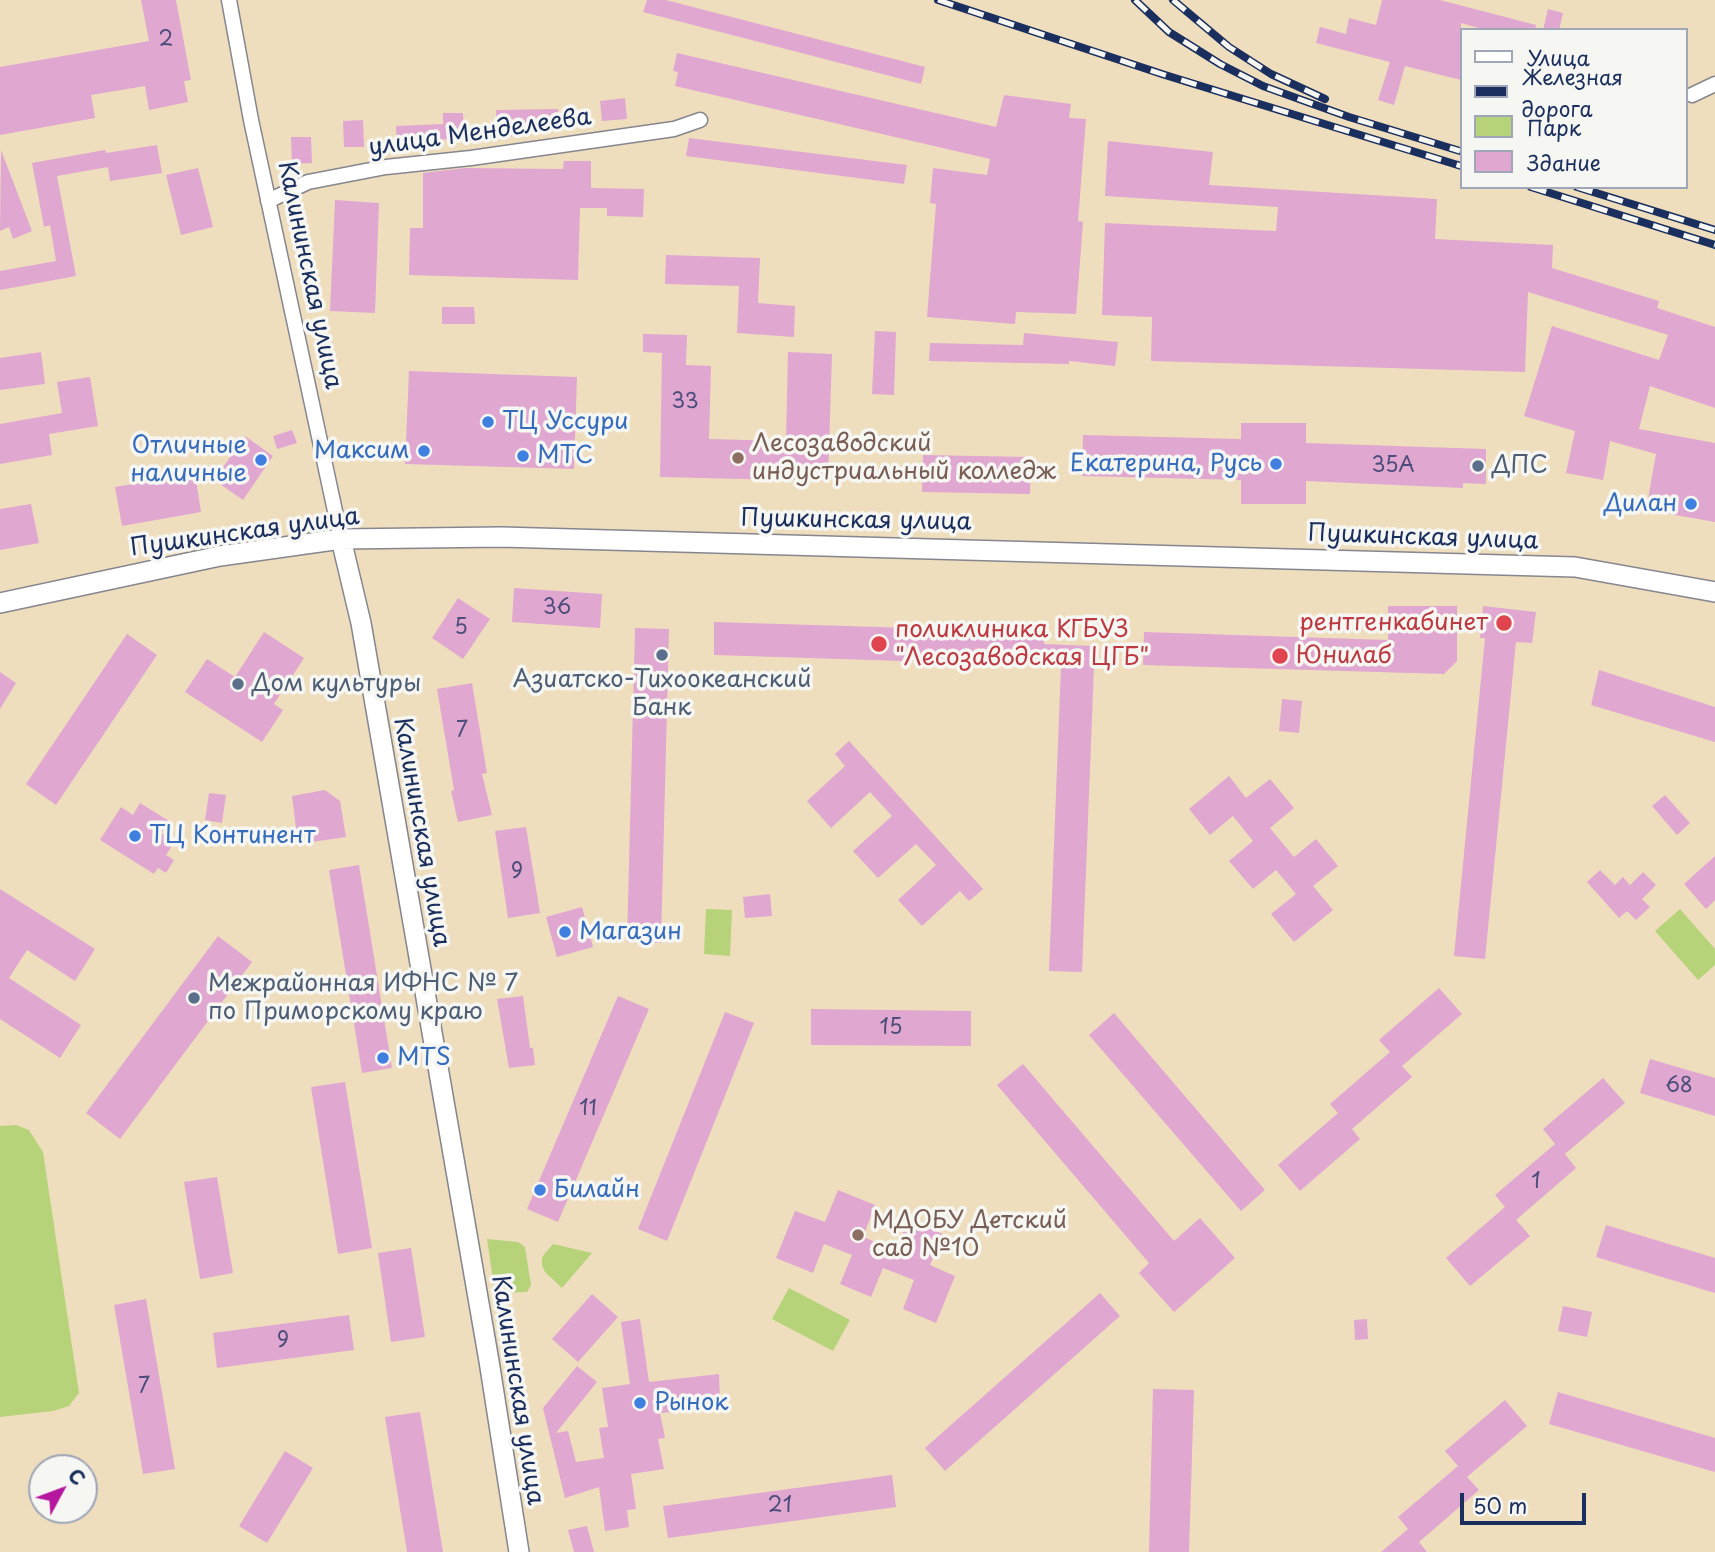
<!DOCTYPE html>
<meta charset="utf-8">
<style>
body{margin:0}
#map{position:relative;width:1715px;height:1552px;overflow:hidden;background:#efdebe;font-family:"Playpen Sans",sans-serif}
canvas{display:block}
.legend{position:absolute;left:1460px;top:28px;width:228px;height:161px;box-sizing:border-box;background:#f6f6f2;border:2px solid #9ea6b7;margin:0;padding:9px 12px;list-style:none;font-size:21px;color:#1b2f5e}
.legend li{display:flex;align-items:center;gap:14px;height:35px}
.legend b{width:35px;border:2px solid #9ea6b7}
.north{position:absolute;left:28px;top:1454px;width:70px;height:70px;box-sizing:border-box;background:#f6f6f2;border:2px solid #9ea6b7;border-radius:50%;rotate:49deg;font-size:19px;font-weight:700;line-height:28px;text-align:center;color:#1b2f5e}
.north::after{content:'';display:block;margin:auto;width:24px;height:32px;background:#b5179e;clip-path:polygon(50% 0,100% 100%,50% 72%,0 100%)}
.scale{position:absolute;left:1460px;top:1493px;width:126px;height:32px;box-sizing:border-box;border:4px solid #1b2f5e;border-top:0;padding-left:9px;font-size:21px;line-height:24px;white-space:nowrap;color:#1b2f5e;-webkit-text-stroke:5px #f6f6f2;paint-order:stroke}
</style>
<div id="map">
<canvas width="1715" height="1552"></canvas>
<ul class="legend">
<li><b style="height:9px;background:#fff"></b>Улица</li>
<li><b style="height:9px;background:#1b2f5e"></b>Железная дорога</li>
<li><b style="height:19px;background:#b6d379"></b>Парк</li>
<li><b style="height:19px;background:#e0a7d0"></b>Здание</li>
</ul>
<div class="north">С</div>
<div class="scale">50 m</div>
</div>
<script>
const ctx = document.querySelector('canvas').getContext('2d');
ctx.lineJoin = 'round';
function paint(path, color) { ctx.fillStyle = color; ctx.fill(path, 'evenodd'); }
const toPath = rows => new Path2D(rows.map(r => 'M' + r).join(''));
function stroke(path, color, width, dash) { ctx.strokeStyle = color; ctx.lineWidth = width; ctx.lineCap = dash ? 'butt' : 'round'; ctx.setLineDash(dash || []); ctx.stroke(path); }
function write(font, color, halo, rows, align = 'center') {
  ctx.font = font + ' "Playpen Sans",sans-serif'; ctx.lineWidth = 7; ctx.setLineDash([]); ctx.textBaseline = 'middle'; ctx.strokeStyle = halo; ctx.fillStyle = color; for (const [text, x, y, turn = 0] of rows) {
    ctx.save(); ctx.translate(x, y); ctx.rotate((+turn || 0) * Math.PI / 180); ctx.textAlign = isNaN(turn) ? turn : align; if (halo) ctx.strokeText(text, 0, 0); ctx.fillText(text, 0, 0); ctx.restore();
  }
}
paint(toPath([
 [706,909,732,910,730,956,704,954],
 [1680,909,1715,949,1715,965,1698,980,1655,931],
 [16,1125,29,1130,43,1152,79,1393,69,1406,53,1411,0,1417,0,1126],
 [487,1239,518,1242,525,1247,531,1285,527,1292,495,1293],
 [553,1244,592,1253,562,1288,545,1272,542,1265,542,1257],
 [789,1288,850,1320,833,1351,772,1319]
]), '#b6d379');
paint(toPath([
 [141,0,176,0,191,80,184,81,188,102,149,110,145,86,91,95,95,118,0,135,0,67,149,41],
 [647,0,666,0,925,67,921,84,643,12],
 [1382,0,1440,0,1536,25,1535,30,1486,30,1461,23,1461,80,1405,66,1394,105,1378,100,1390,62,1316,43,1320,27,1346,34,1349,18,1376,25],
 [1548,9,1563,13,1559,30,1543,30],
 [677,53,996,127,1004,95,1071,104,1069,118,1086,119,1078,221,1083,222,1076,314,1016,312,1015,324,927,317,936,204,930,203,933,168,987,175,990,159,675,86,678,72,673,71],
 [625,98,627,119,602,121,600,101],
 [558,109,559,129,517,131,517,136,497,137,496,110],
 [443,113,463,113,464,139,423,140,423,145,397,146,396,126,443,124],
 [363,120,364,147,344,147,343,121],
 [291,137,311,137,312,163,292,164],
 [689,138,907,165,904,184,686,156],
 [1108,141,1213,152,1209,185,1437,199,1435,239,1553,245,1552,268,1659,301,1657,308,1715,327,1715,408,1650,386,1639,429,1715,443,1715,522,1646,510,1656,454,1610,441,1603,480,1566,473,1575,431,1524,416,1552,326,1659,360,1668,335,1528,292,1525,372,1151,361,1152,317,1102,315,1105,223,1276,231,1278,207,1105,196],
 [157,145,162,173,110,181,108,167,57,176,76,276,0,290,0,271,56,261,50,225,44,227,32,163,105,150,106,153],
 [1,150,32,231,13,239,9,227,0,231],
 [564,161,591,161,591,188,644,189,643,217,607,216,607,208,580,208,578,280,409,275,410,228,423,228,423,173,465,168,563,169],
 [198,168,213,227,181,235,166,175],
 [335,200,379,203,375,313,330,311],
 [666,255,760,258,758,303,795,306,794,337,737,333,739,286,665,284],
 [442,307,474,307,475,324,442,324],
 [875,331,896,332,894,395,872,394],
 [1024,333,1118,342,1115,366,1069,361,1069,364,929,361,930,343,1023,345],
 [643,334,687,335,686,365,711,366,709,439,786,441,788,352,832,354,828,481,660,477,662,353,643,352],
 [41,352,45,384,0,390,0,358],
 [409,371,577,377,574,469,405,464],
 [90,377,98,426,49,434,52,455,0,464,0,424,62,413,57,382],
 [1241,423,1306,423,1306,443,1486,449,1486,484,1463,483,1463,488,1306,481,1306,504,1241,504,1241,480,1082,476,1083,435,1241,439],
 [292,430,297,443,277,449,273,436],
 [245,436,273,456,243,500,214,480],
 [923,455,1031,457,1030,494,922,492],
 [195,474,201,512,122,526,115,487],
 [31,504,39,543,0,550,0,509],
 [514,588,602,594,600,628,512,622],
 [458,598,490,619,463,659,432,638],
 [1388,606,1457,606,1457,661,1444,674,1143,665,1144,632,1388,640],
 [1483,606,1536,612,1532,643,1516,642,1485,959,1454,956,1485,638,1480,638],
 [714,622,1044,632,1044,644,1093,646,1094,667,1082,972,1049,971,1061,666,714,655],
 [635,628,669,629,661,943,627,942],
 [264,632,304,658,274,704,283,710,262,742,185,692,207,659,235,677],
 [127,634,157,655,56,805,26,784],
 [1599,670,1715,707,1715,742,1591,705],
 [0,672,16,683,0,709],
 [472,683,487,773,482,774,492,815,458,822,451,791,454,790,437,689],
 [1282,699,1302,701,1299,733,1279,731],
 [849,741,983,889,969,901,960,891,922,926,898,900,936,865,916,844,878,878,853,851,892,816,870,792,831,828,807,801,845,766,835,754],
 [1229,776,1246,798,1270,779,1294,808,1270,828,1294,857,1316,839,1338,866,1313,886,1333,910,1294,942,1271,914,1296,894,1276,870,1253,889,1229,861,1253,841,1233,816,1210,835,1189,809],
 [325,790,340,801,346,837,298,844,292,796],
 [209,793,226,795,222,823,205,820],
 [1665,795,1690,823,1677,835,1652,806],
 [140,803,169,821,161,833,175,841,166,855,174,860,166,873,158,868,154,874,100,840,121,807,133,815],
 [526,827,540,913,508,918,495,831],
 [1715,856,1715,900,1706,909,1684,884],
 [359,865,392,1068,362,1073,329,870],
 [1600,870,1615,885,1623,877,1630,885,1643,872,1656,885,1642,899,1650,907,1636,920,1627,911,1619,918,1587,882],
 [0,889,95,949,75,981,27,950,9,978,81,1025,60,1058,0,1019],
 [770,894,772,916,745,918,743,897],
 [582,907,593,947,557,957,546,917],
 [218,936,252,962,120,1139,86,1113],
 [1439,988,1462,1014,1402,1066,1412,1077,1352,1129,1360,1139,1300,1191,1278,1165,1338,1113,1330,1104,1390,1052,1379,1040],
 [523,996,530,1048,533,1048,535,1065,509,1068,497,999],
 [618,996,649,1009,558,1222,527,1209],
 [811,1009,971,1011,971,1046,811,1045],
 [725,1012,754,1023,667,1241,638,1229],
 [1114,1013,1265,1190,1241,1211,1089,1035],
 [1650,1059,1715,1078,1715,1116,1640,1093],
 [1023,1064,1174,1241,1200,1218,1235,1258,1174,1312,1139,1273,1149,1263,997,1085],
 [1603,1078,1625,1103,1565,1154,1576,1168,1516,1220,1530,1236,1470,1286,1446,1258,1505,1207,1495,1195,1555,1144,1543,1129],
 [345,1082,372,1248,338,1254,311,1087],
 [217,1177,233,1273,200,1279,184,1182],
 [838,1190,875,1205,863,1237,896,1250,908,1220,943,1234,930,1265,955,1276,936,1323,903,1309,914,1280,883,1268,871,1297,840,1284,852,1255,824,1244,813,1273,776,1258,795,1211,825,1222],
 [1606,1225,1715,1258,1715,1293,1596,1257],
 [411,1248,425,1337,391,1342,378,1253],
 [1100,1293,1120,1316,945,1471,925,1448],
 [592,1294,618,1317,578,1362,552,1339],
 [146,1299,175,1469,143,1474,114,1305],
 [1563,1306,1592,1312,1587,1337,1558,1331],
 [349,1315,354,1350,217,1368,213,1333],
 [640,1319,649,1382,719,1374,720,1400,680,1402,681,1411,660,1413,665,1438,658,1439,664,1469,631,1474,636,1509,627,1510,629,1527,605,1531,599,1487,565,1498,543,1408,577,1366,597,1382,556,1433,568,1431,576,1462,604,1458,599,1428,608,1427,602,1388,630,1384,621,1322],
 [1367,1319,1368,1339,1355,1340,1354,1320],
 [1153,1389,1194,1390,1189,1552,1149,1552],
 [1558,1392,1715,1438,1715,1472,1549,1424],
 [1505,1400,1527,1426,1467,1477,1479,1490,1419,1542,1427,1552,1381,1552,1408,1529,1398,1517,1458,1466,1445,1451],
 [420,1412,443,1552,407,1552,385,1417],
 [285,1451,313,1468,267,1543,239,1526],
 [892,1475,896,1507,668,1538,663,1506],
 [587,1526,594,1552,574,1552,568,1530]
]), '#e0a7d0');
const street = toPath([
 [229,0,251,120,341,539],
 [1692,95,1715,84],
 [268,201,308,182,386,167,471,158,674,129,700,120]
]);
const secondary = toPath([
 [341,539,361,623,489,1361,519,1552],
 [0,603,220,556,341,539,501,537,1575,567,1715,592]
]);
stroke(street, '#85868e', 17);
stroke(secondary, '#85868e', 22);
stroke(street, '#fff', 14);
stroke(secondary, '#fff', 19);
const rail = toPath([
 [938,0,1165,75,1461,166],
 [1135,0,1169,32,1220,64,1263,86,1349,117,1460,151],
 [1173,0,1229,47,1271,74,1325,99],
 [1531,187,1715,245],
 [1577,187,1715,230]
]);
stroke(rail, '#1b2f5e', 8);
stroke(rail, '#f6f6f2', 5, [16]);
for (const [x, y, r, color] of [
 [488,422,7,"#3f7fe0"],
 [424,451,7,"#3f7fe0"],
 [523,456,7,"#3f7fe0"],
 [738,458,7,"#8d6e63"],
 [261,460,7,"#3f7fe0"],
 [1276,464,7,"#3f7fe0"],
 [1478,466,7,"#5c6f8a"],
 [1691,504,7,"#3f7fe0"],
 [1504,623,9,"#e0444e"],
 [879,644,9,"#e0444e"],
 [662,655,7,"#5c6f8a"],
 [1280,656,9,"#e0444e"],
 [238,684,7,"#5c6f8a"],
 [135,836,7,"#3f7fe0"],
 [565,932,7,"#3f7fe0"],
 [194,998,7,"#5c6f8a"],
 [383,1058,7,"#3f7fe0"],
 [540,1190,7,"#3f7fe0"],
 [858,1235,7,"#8d6e63"],
 [640,1403,7,"#3f7fe0"]
]) { const dot = new Path2D(); dot.arc(x, y, r, 0, 2 * Math.PI); ctx.fillStyle = color; ctx.fill(dot); stroke(dot, '#f6f6f2', 2.5); }
write('21px', '#4c4d7a', null, [
 ["2",166,40],
 ["33",685,402],
 ["35А",1393,466],
 ["36",557,608],
 ["5",461,628],
 ["7",462,731],
 ["9",517,872],
 ["15",891,1028],
 ["68",1679,1086],
 ["11",588,1109],
 ["1",1536,1182],
 ["9",283,1341],
 ["7",144,1387],
 ["21",780,1506]
]);
write('24px', '#1b2f5e', '#f6f6f2', [
 ["улица Менделеева",480,133,-8],
 ["Калининская улица",309,275,78],
 ["Пушкинская улица",856,521,1],
 ["Пушкинская улица",245,533,-8],
 ["Пушкинская улица",1423,538,2],
 ["Калининская улица",421,832,80],
 ["Калининская улица",517,1390,81]
]);
write('24px', '#366cbe', '#f6f6f2', [
 ["ТЦ Уссури",502,422],
 ["Отличные",247,446,"right"],
 ["наличные",247,474,"right"],
 ["Максим",410,451,"right"],
 ["МТС",537,456],
 ["Екатерина, Русь",1262,464,"right"],
 ["Дилан",1677,504,"right"],
 ["ТЦ Континент",149,836],
 ["Магазин",579,932],
 ["MTS",397,1058],
 ["Билайн",554,1190],
 ["Рынок",654,1403]
], 'left');
write('24px', '#785e54', '#f6f6f2', [
 ["Лесозаводский",752,444],
 ["индустриальный колледж",752,472],
 ["МДОБУ Детский",872,1221],
 ["сад №10",872,1249]
], 'left');
write('24px', '#4e5e75', '#f6f6f2', [
 ["ДПС",1492,466],
 ["Азиатско-Тихоокеанский",662,680,"center"],
 ["Банк",662,708,"center"],
 ["Дом культуры",252,684],
 ["Межрайонная ИФНС № 7",208,984],
 ["по Приморскому краю",208,1012]
], 'left');
write('24px', '#be3a42', '#f6f6f2', [
 ["рентгенкабинет",1488,623,"right"],
 ["поликлиника КГБУЗ",895,630],
 ["\"Лесозаводская ЦГБ\"",895,658],
 ["Юнилаб",1296,656]
], 'left');
</script>
